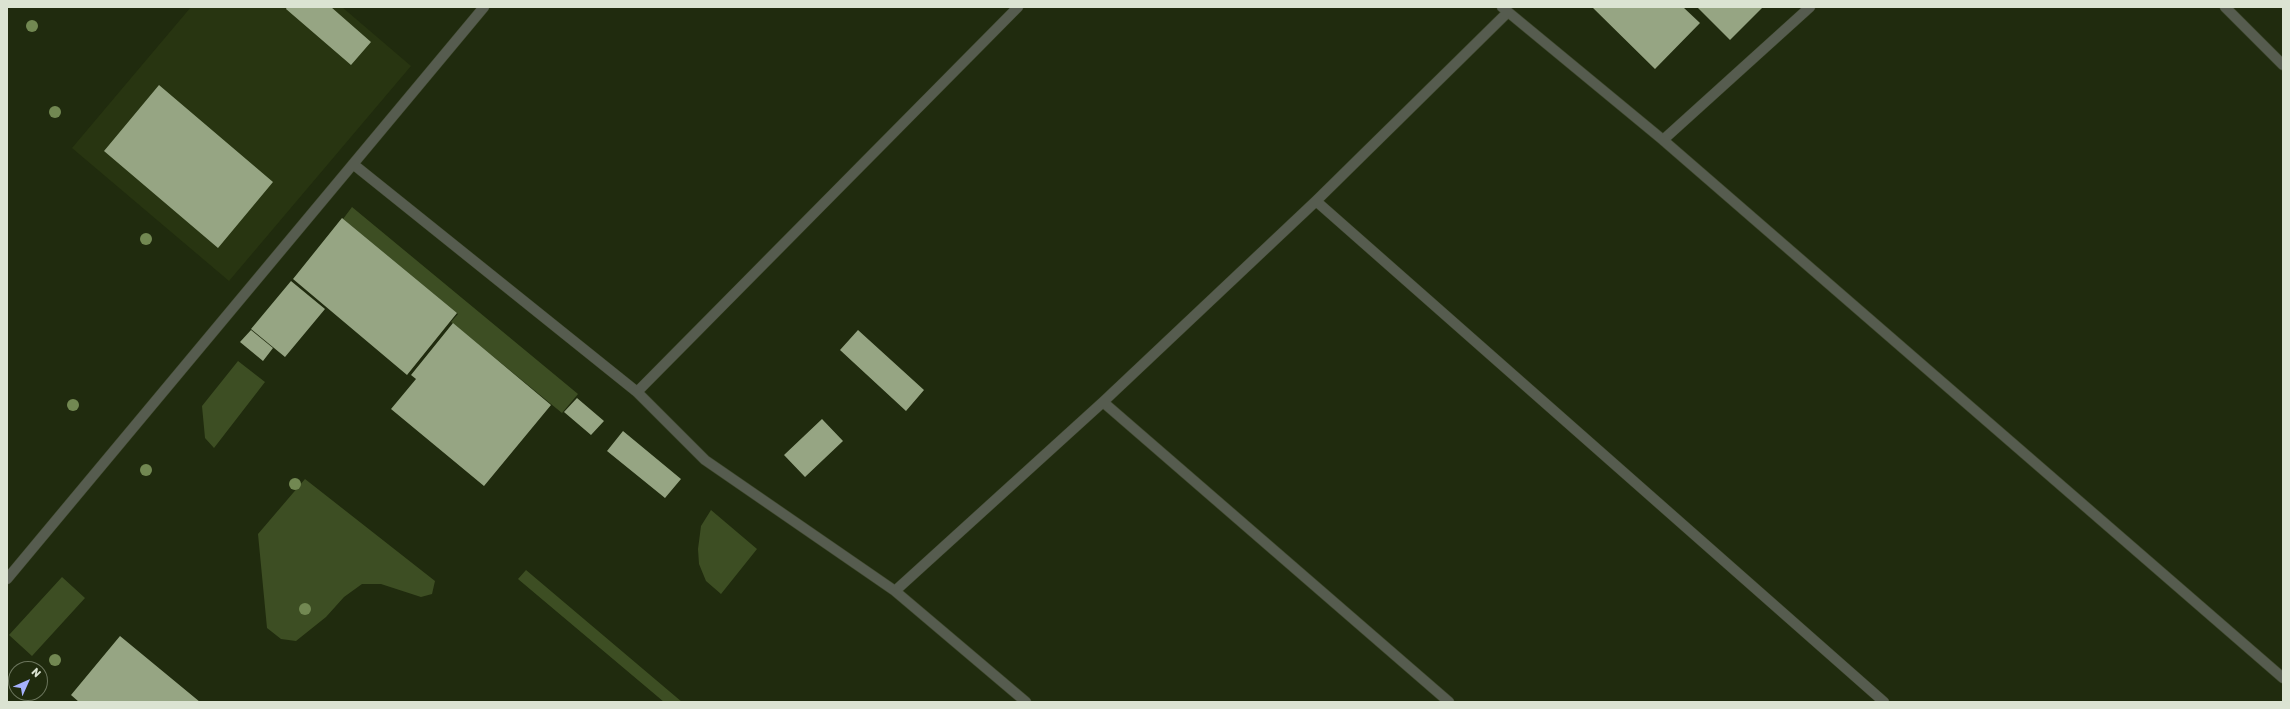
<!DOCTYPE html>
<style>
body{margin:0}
#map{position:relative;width:2290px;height:709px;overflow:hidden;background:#202b0e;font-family:Rubik,sans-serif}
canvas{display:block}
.frame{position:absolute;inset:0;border:8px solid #dbe3d2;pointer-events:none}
.north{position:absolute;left:8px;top:661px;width:40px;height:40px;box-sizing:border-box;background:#202b0e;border:1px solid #6b755c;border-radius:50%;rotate:45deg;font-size:11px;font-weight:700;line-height:16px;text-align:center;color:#dbe3d2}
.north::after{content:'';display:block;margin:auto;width:14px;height:18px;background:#a5b1fc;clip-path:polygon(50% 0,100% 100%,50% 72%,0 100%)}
</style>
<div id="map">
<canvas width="2290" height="709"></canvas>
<div class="frame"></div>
<div class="north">N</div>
</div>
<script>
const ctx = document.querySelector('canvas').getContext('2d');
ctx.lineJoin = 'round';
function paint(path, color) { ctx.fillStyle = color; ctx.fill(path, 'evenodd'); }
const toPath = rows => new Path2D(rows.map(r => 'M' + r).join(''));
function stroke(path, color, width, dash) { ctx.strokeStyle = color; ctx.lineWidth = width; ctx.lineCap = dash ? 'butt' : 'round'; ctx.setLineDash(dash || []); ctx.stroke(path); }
paint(toPath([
 [191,7,342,7,411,66,229,281,72,148]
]), '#283511');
paint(toPath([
 [352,207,578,394,562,413,451,322,458,314,343,219],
 [238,361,265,382,214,448,205,438,202,406],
 [305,479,435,581,432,594,421,597,381,584,362,584,344,597,326,617,296,641,281,639,267,628,258,534],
 [711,510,757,549,721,594,706,581,699,564,698,549,701,526],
 [526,570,682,702,664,702,518,579],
 [62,577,85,598,32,656,9,635]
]), '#3d4e23');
paint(toPath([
 [287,7,331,7,371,42,351,65,286,9],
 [1592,7,1683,7,1700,23,1655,69],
 [1697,7,1763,7,1730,40],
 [159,85,273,182,218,248,104,151],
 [342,218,457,313,407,375,293,279],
 [291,281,325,309,285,357,251,329],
 [453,323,551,405,484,486,391,409,416,379,411,375],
 [251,330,273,348,263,361,240,342],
 [858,330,924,390,906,411,840,350],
 [577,398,604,421,591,435,564,412],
 [822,419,843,441,805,477,784,455],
 [623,431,681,479,665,498,607,451],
 [120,636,200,702,79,702,71,695]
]), '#96a583');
const minor = toPath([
 [1502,7,1663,140,2283,678],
 [2225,7,2283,65],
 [1663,140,1810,7],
 [353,164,637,392,705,460,895,591,1026,702],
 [1316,201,1884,702],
 [637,392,1018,7],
 [1103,402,1449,702],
 [7,579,484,7],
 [895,591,1103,402,1316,201,1508,12]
]);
stroke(minor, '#3e482d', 11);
stroke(minor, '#565c4f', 10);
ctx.fillStyle = '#728852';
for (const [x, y] of [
 [32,26],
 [55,112],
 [146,239],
 [73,405],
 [146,470],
 [295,484],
 [305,609],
 [55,660]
]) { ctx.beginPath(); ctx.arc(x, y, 6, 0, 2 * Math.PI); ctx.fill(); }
</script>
